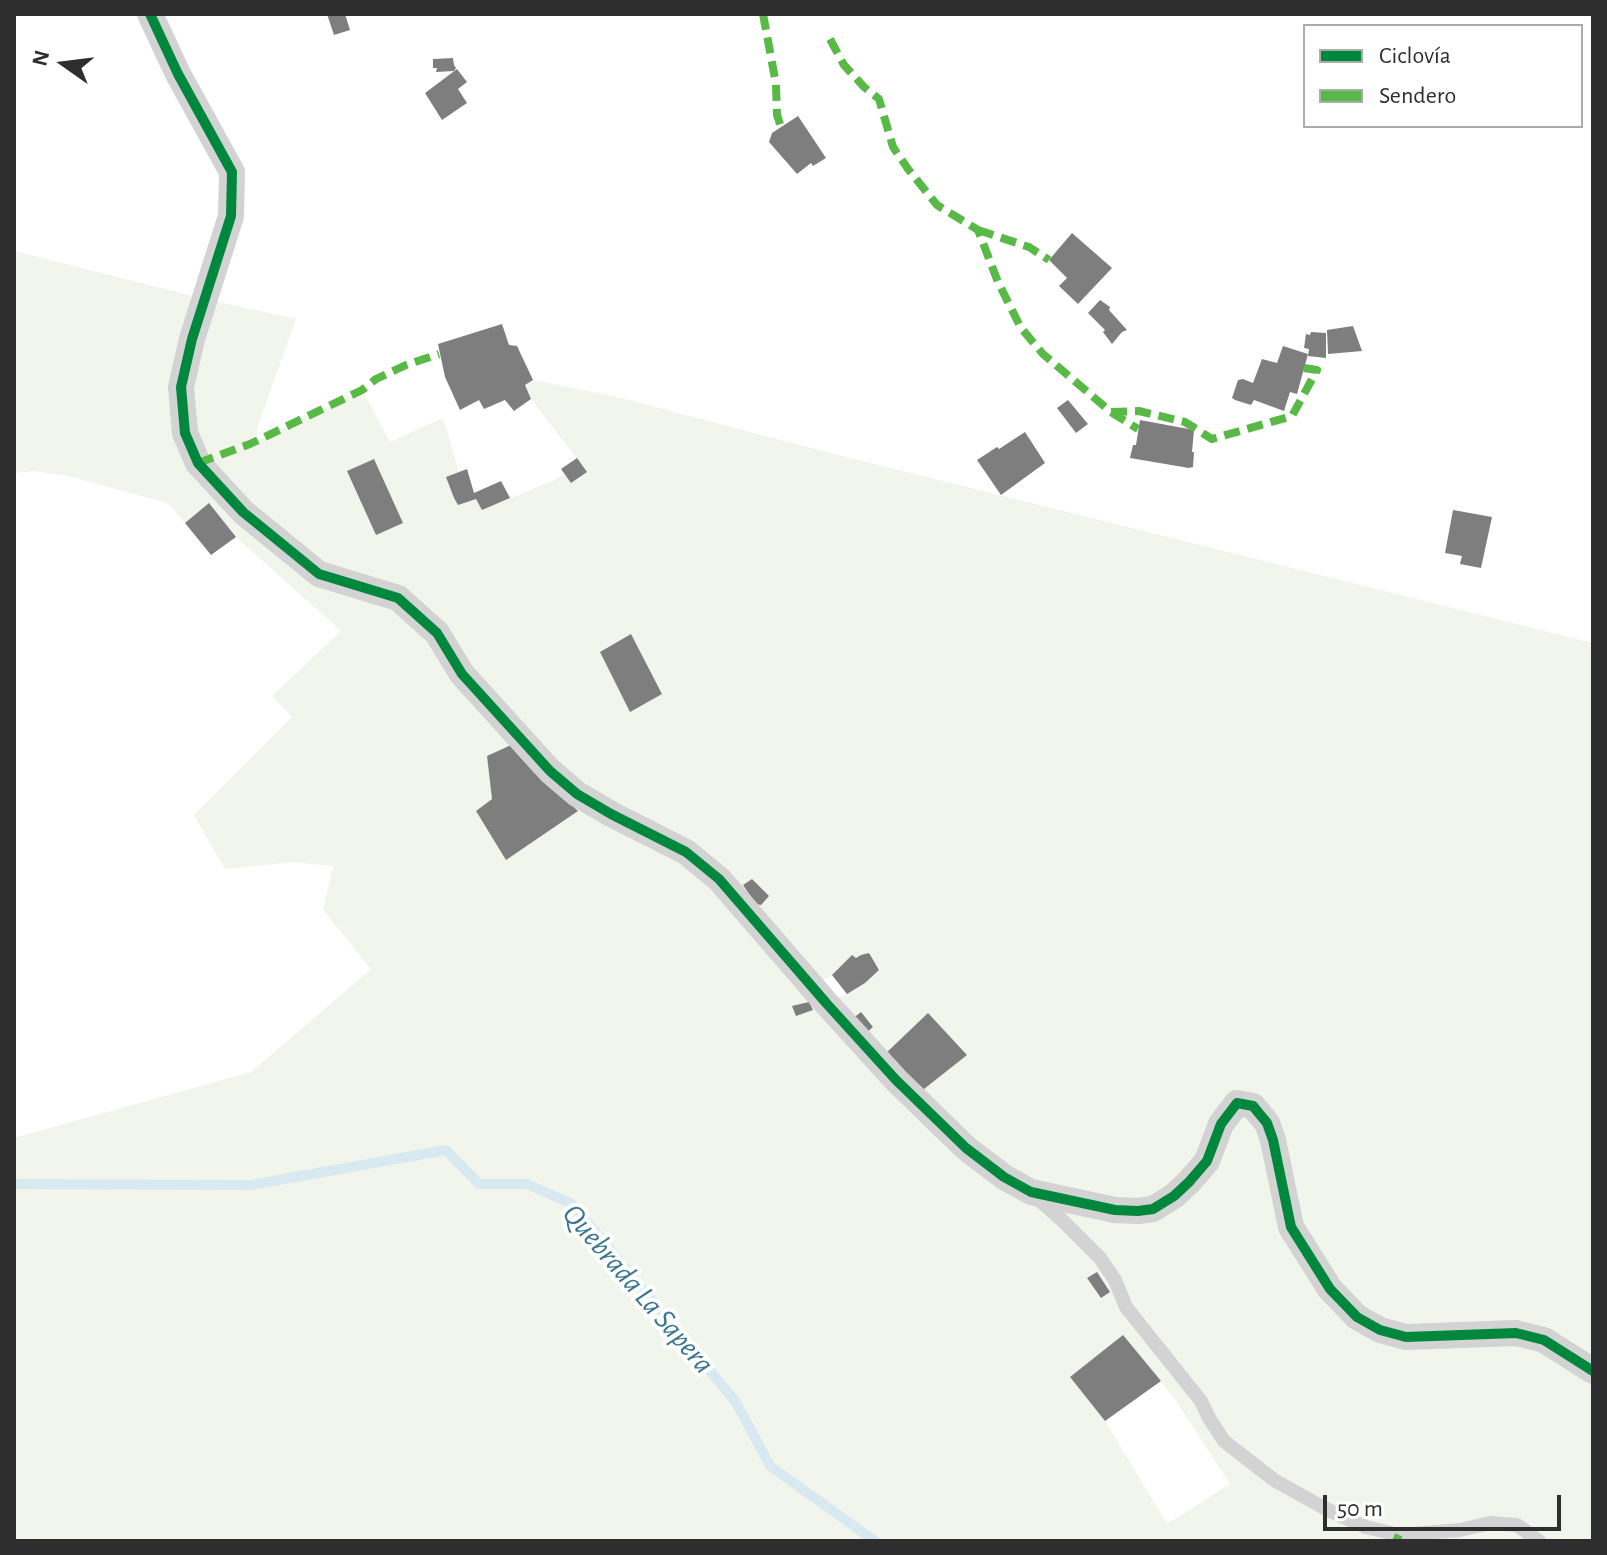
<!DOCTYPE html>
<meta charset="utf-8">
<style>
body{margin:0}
#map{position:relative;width:1607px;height:1555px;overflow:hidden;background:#fff;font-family:"Alegreya Sans",sans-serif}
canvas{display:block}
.frame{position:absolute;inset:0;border:16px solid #2e2e2e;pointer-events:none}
.legend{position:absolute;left:1303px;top:24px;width:280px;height:104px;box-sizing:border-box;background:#fff;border:2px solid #ababab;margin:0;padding:10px 14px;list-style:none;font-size:24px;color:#2e2e2e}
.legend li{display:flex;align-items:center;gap:16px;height:40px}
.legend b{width:40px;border:2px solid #ababab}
.north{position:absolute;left:24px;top:24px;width:80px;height:80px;-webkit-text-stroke:6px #fff;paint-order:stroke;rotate:284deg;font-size:22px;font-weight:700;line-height:32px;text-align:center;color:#2e2e2e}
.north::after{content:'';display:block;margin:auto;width:28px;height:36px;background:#2e2e2e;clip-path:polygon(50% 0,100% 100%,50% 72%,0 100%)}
.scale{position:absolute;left:1323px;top:1495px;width:238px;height:36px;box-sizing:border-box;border:4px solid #2e2e2e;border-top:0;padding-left:10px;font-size:24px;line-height:28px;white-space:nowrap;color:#2e2e2e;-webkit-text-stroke:6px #fff;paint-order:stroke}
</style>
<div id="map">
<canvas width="1607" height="1555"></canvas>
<div class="frame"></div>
<ul class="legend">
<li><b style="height:10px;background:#00873e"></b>Ciclovía</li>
<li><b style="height:10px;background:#58b947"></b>Sendero</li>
</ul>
<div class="north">N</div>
<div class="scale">50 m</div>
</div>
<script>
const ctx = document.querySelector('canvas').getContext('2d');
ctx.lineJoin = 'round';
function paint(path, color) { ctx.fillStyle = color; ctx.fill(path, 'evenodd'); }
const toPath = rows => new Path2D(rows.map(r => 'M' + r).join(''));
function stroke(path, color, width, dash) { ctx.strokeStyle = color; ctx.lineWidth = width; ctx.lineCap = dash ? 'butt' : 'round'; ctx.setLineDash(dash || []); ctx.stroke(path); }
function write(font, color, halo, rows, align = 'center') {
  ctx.font = font + ' "Alegreya Sans",sans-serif'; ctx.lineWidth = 8; ctx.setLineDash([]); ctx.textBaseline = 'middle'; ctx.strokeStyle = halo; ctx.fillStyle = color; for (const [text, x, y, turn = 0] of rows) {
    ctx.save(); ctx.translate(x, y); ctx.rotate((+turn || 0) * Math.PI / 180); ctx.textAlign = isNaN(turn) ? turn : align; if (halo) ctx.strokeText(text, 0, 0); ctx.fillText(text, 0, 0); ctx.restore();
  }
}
paint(toPath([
 [14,251,205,299,296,319,257,428,258,440,362,390,390,442,443,418,459,472,447,478,454,498,458,504,476,499,482,510,555,480,565,473,571,483,587,472,531,399,525,385,533,380,617,397,834,454,1593,643,1593,1541,14,1541,14,1138,251,1072,371,969,323,910,333,866,294,862,225,869,194,815,292,717,272,696,341,631,236,537,209,503,185,523,168,503,68,476,34,471,14,473],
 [181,398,185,433,197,461,180,444],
 [631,634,662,694,630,711,600,652],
 [468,681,550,771,577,794,609,813,578,811,506,859,476,811,492,799,487,757,511,745],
 [869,954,879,970,865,983,827,1004,813,987,832,975,852,955,856,958,861,955],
 [860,1012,873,1027,865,1034,884,1055,928,1014,967,1054,919,1093,928,1111,896,1080,853,1019],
 [1097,1273,1110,1292,1101,1298,1088,1278],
 [1123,1336,1175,1399,1230,1484,1167,1524,1105,1421,1070,1377],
 [1286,1486,1393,1533,1366,1527,1326,1509]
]), '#f1f5eb');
stroke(toPath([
 [14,1184,251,1185,446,1150,479,1184,527,1184,572,1204,736,1402,770,1466,875,1541]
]), '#d8e9f2', 10);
paint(toPath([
 [327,14,345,14,350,30,334,35],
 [453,58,454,65,456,68,454,71,436,72,437,68,433,68,433,59],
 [457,69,467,82,458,89,467,103,442,120,425,93],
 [798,116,826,158,813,166,811,163,797,174,769,142,772,133],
 [1072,233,1112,268,1078,304,1059,286,1067,278,1049,260],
 [1100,300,1110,307,1109,310,1127,330,1122,332,1112,344,1103,332,1105,330,1088,313],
 [502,324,509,345,517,346,533,380,525,385,531,399,514,411,505,400,484,409,479,400,460,410,445,377,438,344],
 [1353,326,1362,351,1328,354,1327,330],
 [1311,332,1326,333,1326,358,1308,356,1309,349,1304,348,1306,334,1310,335],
 [1283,346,1308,354,1297,394,1290,392,1284,411,1254,400,1251,405,1235,400,1232,398,1238,380,1243,379,1253,383,1262,359,1277,363],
 [1068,400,1088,424,1076,433,1057,408],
 [1140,420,1194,430,1192,452,1194,452,1193,467,1189,468,1130,458,1133,445,1136,445],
 [1025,432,1045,463,1001,495,977,460,997,447,999,449],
 [577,458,587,472,571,483,561,469],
 [374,459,403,523,376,535,347,471],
 [467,469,474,493,501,481,510,498,482,510,476,499,458,505,454,498,446,477],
 [209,503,236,537,211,555,185,523],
 [1453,510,1492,517,1481,568,1460,564,1462,556,1445,553],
 [631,634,662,694,630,712,600,652],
 [511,745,578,811,506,860,476,811,492,799,487,756],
 [752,879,769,896,761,905,756,904,743,885],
 [869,953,879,970,865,983,847,994,832,975,852,955,856,958,861,955],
 [809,1002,813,1010,796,1016,792,1006],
 [861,1012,873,1027,865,1034,852,1019],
 [928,1013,967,1055,919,1093,884,1055],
 [1097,1272,1110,1292,1101,1298,1087,1278],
 [1123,1335,1161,1381,1105,1421,1070,1377]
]), '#7e7e7e');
stroke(toPath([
 [1037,1198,1064,1222,1100,1258,1115,1280,1126,1307,1201,1401,1209,1418,1224,1441,1274,1480,1326,1509,1366,1527,1399,1535,1460,1530,1490,1523,1517,1525,1539,1541]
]), '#d3d3d3', 14);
stroke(toPath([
 [150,14,178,74,232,172,231,216,192,339,181,387,185,433,198,463,243,512,319,574,398,598,437,633,462,674,550,771,577,794,611,814,686,852,719,879,827,1004,896,1080,966,1148,1004,1177,1031,1192,1115,1210,1138,1211,1153,1209,1174,1196,1189,1182,1207,1161,1221,1124,1237,1103,1253,1106,1267,1123,1273,1140,1291,1227,1330,1289,1357,1317,1380,1330,1406,1337,1516,1333,1544,1340,1593,1371]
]), '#d3d3d3', 26);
stroke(toPath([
 [763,14,776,84,777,115,781,127],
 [830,39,844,65,864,87,879,99,893,147,908,169,937,205,978,230,998,282,1021,328,1043,354,1111,412,1138,429],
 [978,230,1029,247,1049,260],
 [1111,412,1139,411,1185,422,1212,439,1292,416,1317,370,1304,368],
 [198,463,250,444,362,390,376,379,406,365,439,354],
 [1396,1541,1399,1535]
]), '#58b947', 8, [16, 8]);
stroke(toPath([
 [150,14,178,74,232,172,231,216,192,339,181,387,185,433,198,463,243,512,319,574,398,598,437,633,462,674,550,771,577,794,611,814,686,852,719,879,827,1004,896,1080,966,1148,1004,1177,1031,1192,1115,1210,1138,1211,1153,1209,1174,1196,1189,1182,1207,1161,1221,1124,1237,1103,1253,1106,1267,1123,1273,1140,1291,1227,1330,1289,1357,1317,1380,1330,1406,1337,1516,1333,1544,1340,1593,1371]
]), '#00873e', 10);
write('italic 30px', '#3b7591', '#fff', [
 ["Quebrada La Sapera",638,1289,49]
]);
</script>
